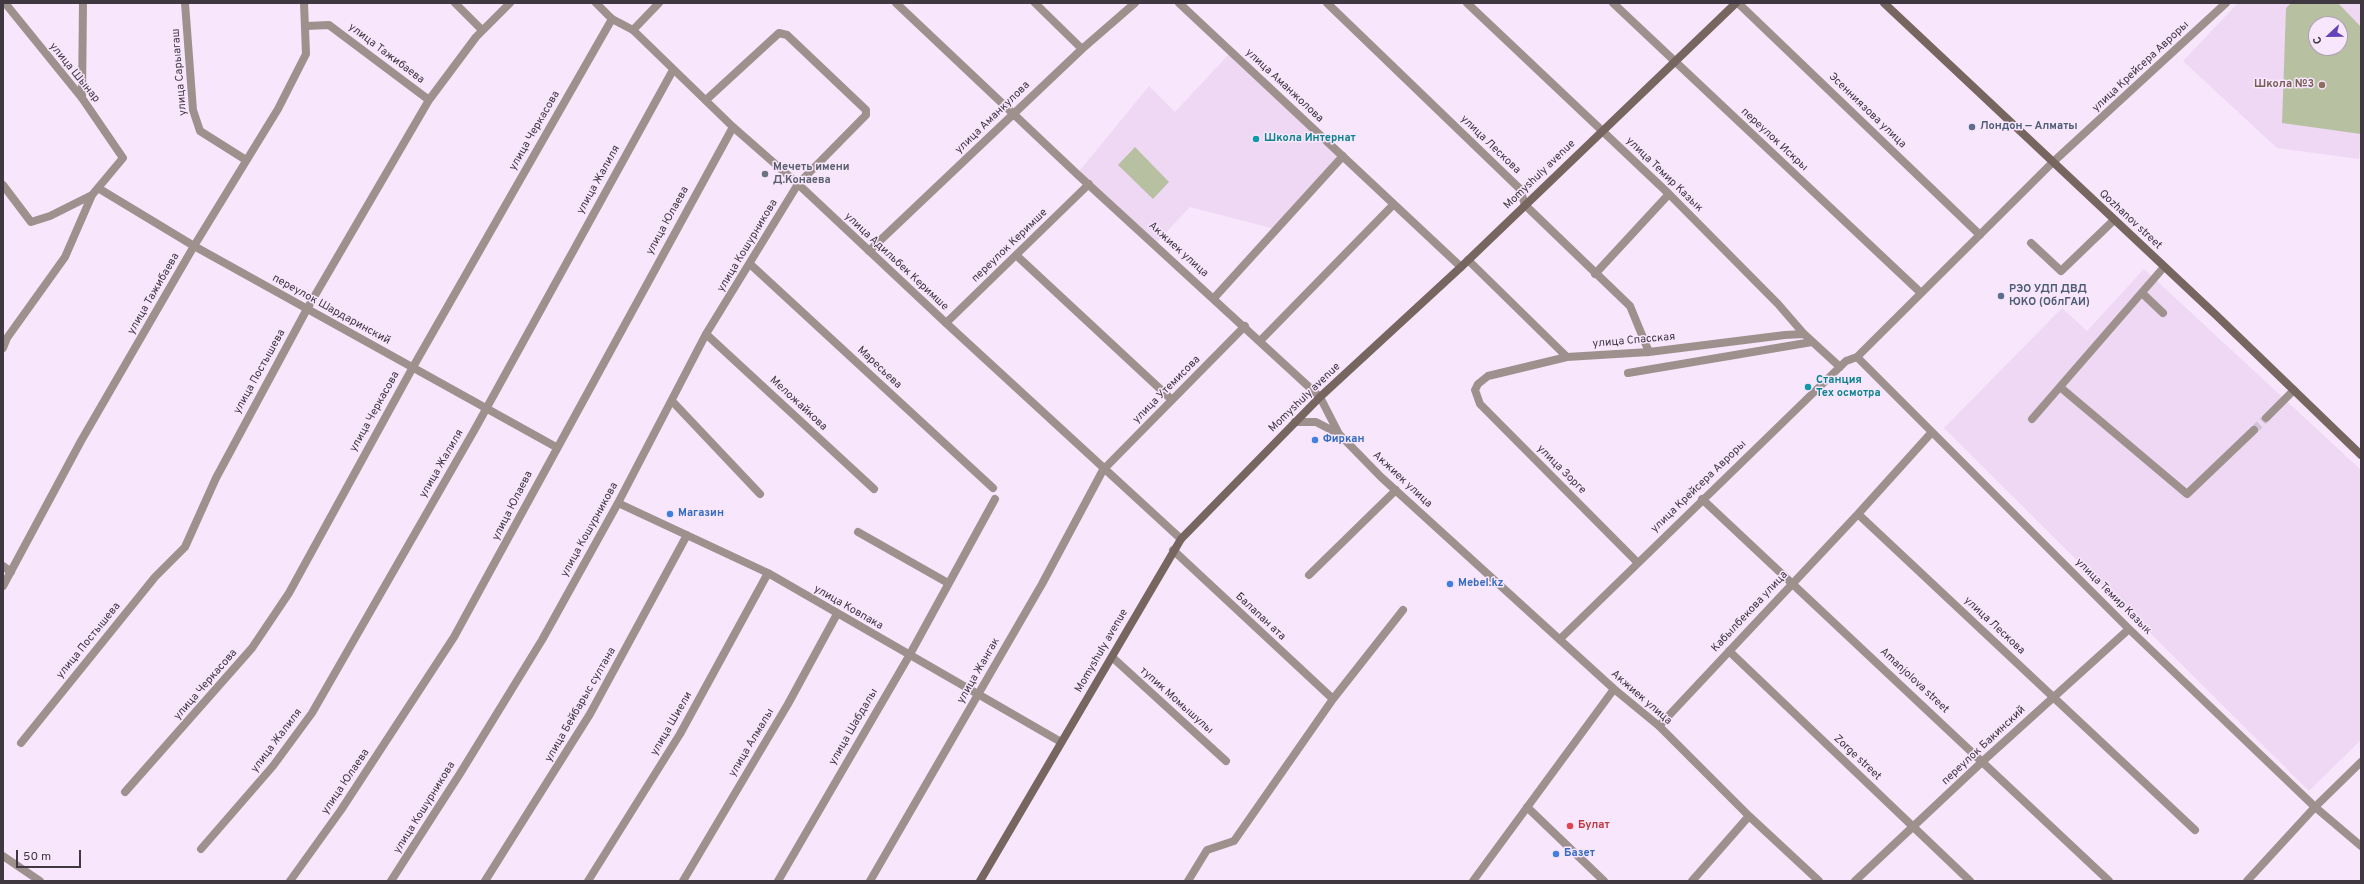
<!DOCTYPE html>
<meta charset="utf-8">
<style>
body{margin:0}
#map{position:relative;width:2364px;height:884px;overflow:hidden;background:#f8e6fd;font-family:Overpass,sans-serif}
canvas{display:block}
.frame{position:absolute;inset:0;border:4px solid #3f3841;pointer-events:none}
.north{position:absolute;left:2308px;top:16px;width:40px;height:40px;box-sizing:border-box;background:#f8e6fd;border:1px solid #aea0b2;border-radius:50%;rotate:248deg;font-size:11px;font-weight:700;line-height:16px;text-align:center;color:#3f3841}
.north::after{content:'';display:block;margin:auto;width:14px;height:18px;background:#6241b9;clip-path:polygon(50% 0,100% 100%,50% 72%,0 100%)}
.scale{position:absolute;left:16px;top:850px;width:65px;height:18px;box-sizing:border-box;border:2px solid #3f3841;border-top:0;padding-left:5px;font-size:12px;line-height:14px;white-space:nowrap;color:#3f3841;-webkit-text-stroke:3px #f8e6fd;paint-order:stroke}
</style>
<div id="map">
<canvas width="2364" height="884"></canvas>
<div class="frame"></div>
<div class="north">С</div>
<div class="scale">50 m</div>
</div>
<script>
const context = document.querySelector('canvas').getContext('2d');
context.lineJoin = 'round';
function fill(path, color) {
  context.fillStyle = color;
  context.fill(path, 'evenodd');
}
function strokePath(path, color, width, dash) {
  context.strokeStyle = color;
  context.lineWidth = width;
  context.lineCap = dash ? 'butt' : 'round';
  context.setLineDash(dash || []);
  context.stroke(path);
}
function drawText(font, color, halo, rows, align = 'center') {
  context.font = font + ' Overpass,sans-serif';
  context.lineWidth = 3;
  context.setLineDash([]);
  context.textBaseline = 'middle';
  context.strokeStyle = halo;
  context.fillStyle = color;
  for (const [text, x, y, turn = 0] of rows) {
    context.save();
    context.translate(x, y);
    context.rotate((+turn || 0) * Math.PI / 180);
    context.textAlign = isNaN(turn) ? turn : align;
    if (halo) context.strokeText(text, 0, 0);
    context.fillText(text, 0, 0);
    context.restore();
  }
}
fill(new Path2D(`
 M 2238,3 L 2361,3 L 2361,137 L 2359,159 L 2277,148 L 2183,61 ZM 2316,24 L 2340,24 L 2340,48 L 2316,48 Z
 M 1231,52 L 1343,156 L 1275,229 L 1190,207 L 1155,244 L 1077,174 L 1149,86 L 1175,112 Z
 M 2144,269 L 2361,470 L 2361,740 L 2309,791 L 1944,428 L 2062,308 L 2087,331 Z`), '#eed8f4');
fill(new Path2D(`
 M 2291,3 L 2338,3 L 2361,27 L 2361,134 L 2282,123 L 2286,8 ZM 2316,24 L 2340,24 L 2340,48 L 2316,48 Z
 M 1135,147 L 1169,182 L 1153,199 L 1118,165 Z`), '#b8c0a2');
strokePath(new Path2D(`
 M 2254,430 L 2266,418`), '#d3c3d7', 8, [8, 4]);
strokePath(new Path2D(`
 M 185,3 L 193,110 L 200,131 L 246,160
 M 455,3 L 482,30
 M 896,3 L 1077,174 L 1320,397 L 1339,434 L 1381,477 L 1614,689 L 1659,726 L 1749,816 L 1819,881
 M 1035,3 L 1082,49
 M 1179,3 L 1461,267
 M 1327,3 L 1520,189 L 1525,205 L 1630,306 L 1649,352
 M 1467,3 L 1669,194 L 1778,304 L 1804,334 L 1840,367
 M 1613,3 L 1921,293
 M 1738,3 L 1980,235
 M 307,26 L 329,25 L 429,100
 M 633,30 L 659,3
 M 82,98 L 83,3
 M 3,185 L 31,222 L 50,216 L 92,195
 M 98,188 L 194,246 L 556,447
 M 2031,243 L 2061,271 L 2114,220
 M 869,251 L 1082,49 L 1135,3
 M 1016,255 L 1172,400
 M 1468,260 L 1567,357
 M 750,264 L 993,488
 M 1595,274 L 1669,194
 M 2142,293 L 2163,313
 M 1214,298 L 1343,156
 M 946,323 L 1089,184
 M 706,334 L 874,489
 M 1260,341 L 1393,205
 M 3,348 L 7,338 L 65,257 L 92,195 L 123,158 L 82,98 L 5,3
 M 1857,357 L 2129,629 L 2315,807 L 2361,846
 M 1628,373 L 1812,342
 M 2060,387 L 2187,494 L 2254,430
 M 672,401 L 760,494
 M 2266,418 L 2294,390
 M 2032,419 L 2164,267
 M 1295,422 L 1316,422 L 1339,434
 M 1932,432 L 1858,514 L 2195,830
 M 1702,499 L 2109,881
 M 618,503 L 768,573 L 1061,742
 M 858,532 L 948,583
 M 1173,550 L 1333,699
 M 1637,562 L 1480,404 L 1475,390 L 1478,384 L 1488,376 L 1567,357 L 1649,352 L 1785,335 L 1804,334
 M 3,566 L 11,572
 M 1309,575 L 1396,490
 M 1560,639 L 1846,361 L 1857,357 L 2052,163 L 2226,3
 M 1729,651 L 1970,881
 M 1112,657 L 1226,761
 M 1659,726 L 1858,514
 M 21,743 L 155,577 L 185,547 L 216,478 L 307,309 L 429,100 L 476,37 L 510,3
 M 125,792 L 252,648 L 289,593 L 413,367 L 612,19
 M 1527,807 L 1604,881
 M 201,849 L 273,766 L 312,713 L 475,429 L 673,70
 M 3,856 L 40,881
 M 290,881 L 341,810 L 454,637 L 733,127
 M 391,881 L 461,772 L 542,640 L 618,503 L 706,334 L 798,184 L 866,115 L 866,110 L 787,35 L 779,33 L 706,100
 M 485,881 L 590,714 L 687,535
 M 588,881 L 680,734 L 768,573
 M 683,881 L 788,704 L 837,614
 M 778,881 L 909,656 L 995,499
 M 870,881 L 1042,584 L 1103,470 L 1245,326
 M 1188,881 L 1207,850 L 1234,841 L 1333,699 L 1403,610
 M 1473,881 L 1614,689
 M 1692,881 L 1749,816
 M 1855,881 L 1983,761 L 2129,629
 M 2247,881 L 2315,807 L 2361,762`), '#9e918d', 8);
strokePath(new Path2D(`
 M 596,3 L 612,19 L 633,30 L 733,127 L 798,184 L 946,323 L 1181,539
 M 3,586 L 81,441 L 194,246 L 278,109 L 306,54 L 304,3`), '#9e918d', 8);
strokePath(new Path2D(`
 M 1884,3 L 2217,316 L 2361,455
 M 980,881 L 1181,539 L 1320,397 L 1461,267 L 1736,3`), '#776660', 8);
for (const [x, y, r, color] of [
 [2322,85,4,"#8d6e63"],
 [1972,127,4,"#5c6f8a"],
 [1256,139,4,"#0f9aa8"],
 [765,174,4,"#6b7280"],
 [2001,296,4,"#5c6f8a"],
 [1808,387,4,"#0f9aa8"],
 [1315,440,4,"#3f7fe0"],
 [670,514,4,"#3f7fe0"],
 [1450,584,4,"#3f7fe0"],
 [1570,826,4,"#e0444e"],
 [1556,854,4,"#3f7fe0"]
]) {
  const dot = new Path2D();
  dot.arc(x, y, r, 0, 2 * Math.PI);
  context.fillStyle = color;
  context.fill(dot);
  strokePath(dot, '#f8e6fd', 1.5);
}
drawText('11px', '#3f3841', '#f8e6fd', [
 ["улица Тажибаева",386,54,37],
 ["улица Крейсера Авроры",2141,67,-43],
 ["улица Сарыагаш",180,72,-95],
 ["улица Шынар",74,73,51],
 ["улица Аманжолова",1284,86,43],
 ["Эсенниязова улица",1867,111,44],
 ["улица Аманкулова",993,118,-44],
 ["улица Черкасова",535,131,-60],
 ["переулок Искры",1774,140,43],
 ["улица Лескова",1490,145,44],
 ["Momyshuly avenue",1540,175,-44],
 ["улица Темир Казык",1664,175,44],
 ["улица Жалиля",599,180,-61],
 ["Qozhanov street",2130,220,43],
 ["улица Юлаева",668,221,-61],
 ["улица Кошурникова",748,246,-59],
 ["переулок Керимше",1010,246,-44],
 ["Акжиек улица",1178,250,42],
 ["улица Адильбек Керимше",896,262,43],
 ["улица Тажибаева",154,294,-60],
 ["переулок Шардаринский",331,310,29],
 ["улица Спасская",1634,341,-5],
 ["Маресьева",879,368,43],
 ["улица Постышева",260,372,-61],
 ["улица Утемисова",1167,390,-45],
 ["Momyshuly avenue",1305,398,-44],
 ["Меложайкова",798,404,43],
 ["улица Черкасова",375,412,-61],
 ["улица Жалиля",442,464,-60],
 ["улица Зорге",1561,470,45],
 ["Акжиек улица",1402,480,43],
 ["улица Крейсера Авроры",1699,487,-44],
 ["улица Юлаева",513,506,-63],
 ["улица Кошурникова",590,530,-61],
 ["улица Темир Казык",2113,597,45],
 ["улица Ковпака",848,608,30],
 ["Кабылбекова улица",1750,612,-47],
 ["Балапан ата",1260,617,43],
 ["улица Лескова",1994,626,43],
 ["улица Постышева",89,641,-51],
 ["Momyshuly avenue",1102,651,-60],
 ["улица Жангак",979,671,-60],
 ["Amanjolova street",1914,681,43],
 ["улица Черкасова",206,685,-49],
 ["Акжиек улица",1641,698,41],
 ["тупик Момышулы",1176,701,42],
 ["улица Бейбарыс султана",581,705,-60],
 ["улица Шиели",672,724,-60],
 ["улица Шабдалы",854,727,-60],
 ["улица Жалиля",277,741,-53],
 ["улица Алмалы",752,743,-59],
 ["переулок Бакинский",1984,746,-43],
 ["Zorge street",1857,758,43],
 ["улица Юлаева",346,782,-56],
 ["улица Кошурникова",425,808,-58]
]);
drawText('bold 11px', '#785e54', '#f8e6fd', [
 ["Школа №3",2314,85]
], 'right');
drawText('bold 11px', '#4e5e75', '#f8e6fd', [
 ["Лондон — Алматы",1980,127],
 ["РЭО УДП ДВД",2009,290],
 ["ЮКО (ОблГАИ)",2009,303]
], 'left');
drawText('bold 11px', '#0d838f', '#f8e6fd', [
 ["Школа Интернат",1264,139],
 ["Станция",1816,381],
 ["Тех осмотра",1816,394]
], 'left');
drawText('bold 11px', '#5b616d', '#f8e6fd', [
 ["Мечеть имени",773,168],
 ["Д.Конаева",773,181]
], 'left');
drawText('bold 11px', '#366cbe', '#f8e6fd', [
 ["Фиркан",1323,440],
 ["Магазин",678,514],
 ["Mebel.kz",1458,584],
 ["Базет",1564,854]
], 'left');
drawText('bold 11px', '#be3a42', '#f8e6fd', [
 ["Булат",1578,826]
], 'left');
</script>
